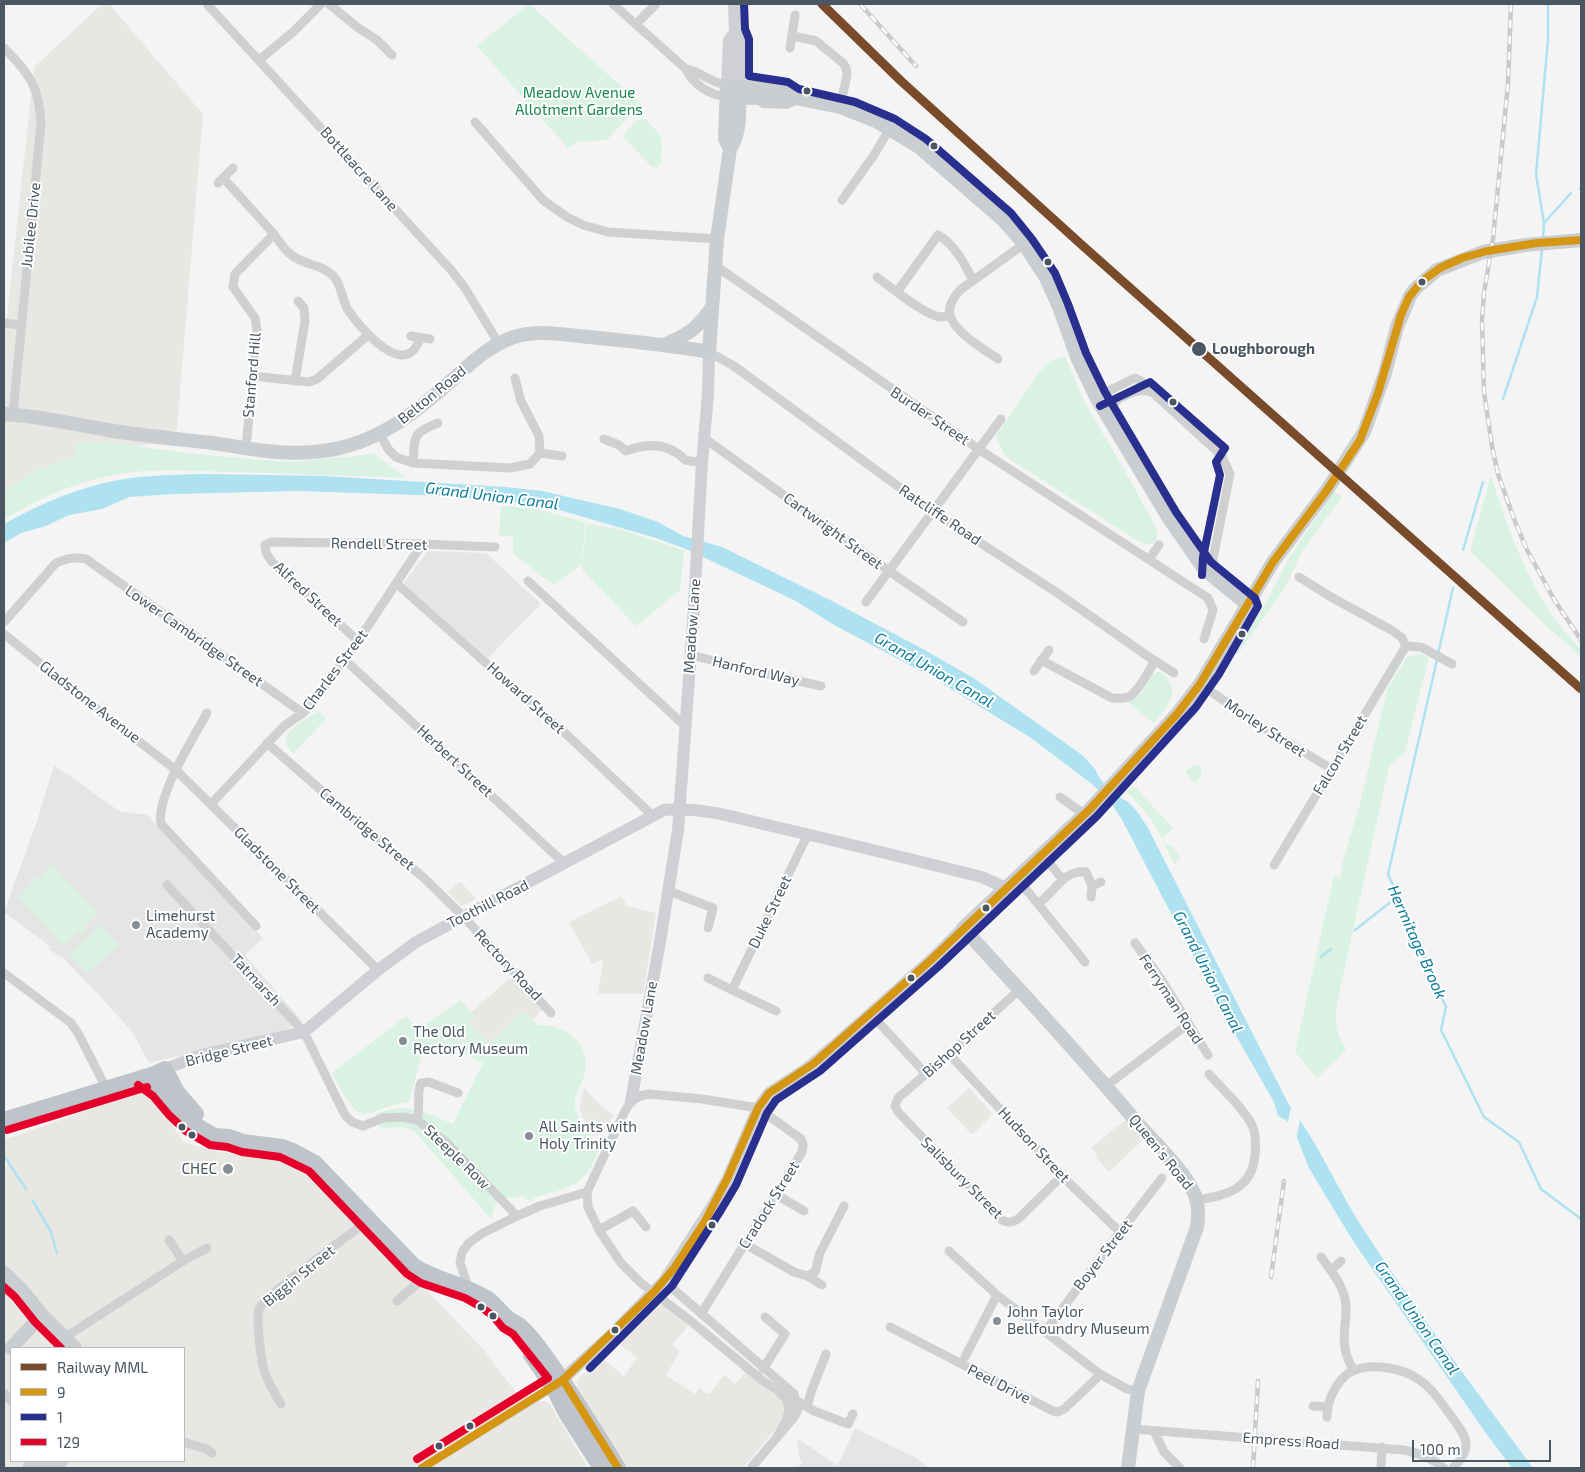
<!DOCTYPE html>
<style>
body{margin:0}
#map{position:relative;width:1585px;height:1472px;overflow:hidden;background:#f4f4f4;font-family:"Exo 2",sans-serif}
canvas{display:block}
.frame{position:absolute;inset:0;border:5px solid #4a5661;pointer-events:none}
.legend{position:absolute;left:10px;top:1347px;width:175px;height:115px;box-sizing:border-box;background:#fff;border:1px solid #b7bbc0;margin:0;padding:6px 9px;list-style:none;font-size:15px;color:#4a5661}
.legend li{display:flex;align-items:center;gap:10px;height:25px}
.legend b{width:25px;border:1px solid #b7bbc0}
.scale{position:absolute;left:1412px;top:1440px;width:139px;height:22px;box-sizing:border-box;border:2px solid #4a5661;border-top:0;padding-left:6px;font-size:15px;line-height:18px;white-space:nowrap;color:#4a5661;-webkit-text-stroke:4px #fff;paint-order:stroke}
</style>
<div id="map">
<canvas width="1585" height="1472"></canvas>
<div class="frame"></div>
<ul class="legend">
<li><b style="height:6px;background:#7a4b2a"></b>Railway MML</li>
<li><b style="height:6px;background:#d49613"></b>9</li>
<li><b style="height:6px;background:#282f8f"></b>1</li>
<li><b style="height:6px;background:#e4002b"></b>129</li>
</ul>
<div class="scale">100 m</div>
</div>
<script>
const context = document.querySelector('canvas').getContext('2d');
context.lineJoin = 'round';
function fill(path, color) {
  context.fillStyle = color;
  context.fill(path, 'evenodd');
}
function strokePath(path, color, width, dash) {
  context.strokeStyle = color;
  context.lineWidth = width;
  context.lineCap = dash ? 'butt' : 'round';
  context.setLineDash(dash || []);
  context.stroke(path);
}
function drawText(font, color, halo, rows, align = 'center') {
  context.font = font + ' "Exo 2",sans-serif';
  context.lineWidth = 4;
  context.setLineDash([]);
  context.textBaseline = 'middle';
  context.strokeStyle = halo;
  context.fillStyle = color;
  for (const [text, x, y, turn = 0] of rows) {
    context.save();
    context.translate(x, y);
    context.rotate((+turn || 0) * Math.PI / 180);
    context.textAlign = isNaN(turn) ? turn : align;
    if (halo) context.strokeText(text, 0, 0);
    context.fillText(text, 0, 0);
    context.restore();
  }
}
fill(new Path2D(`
 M 102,4 L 109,4 L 203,114 L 177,429 L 167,442 L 136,446 L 4,498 L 4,326 L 6,326 L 34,67 Z
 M 460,881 L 476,899 L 462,906 L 448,892 Z
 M 622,896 L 627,906 L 656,913 L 643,994 L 598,994 L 603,960 L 592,964 L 569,922 Z
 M 511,977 L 543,1009 L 533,1020 L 523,1011 L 489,1044 L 468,1022 L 475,1016 L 471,1012 Z
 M 584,1087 L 600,1105 L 614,1115 L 604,1131 L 594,1137 L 579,1110 Z
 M 969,1088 L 993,1114 L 972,1135 L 947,1108 Z
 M 142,1091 L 164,1111 L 183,1142 L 219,1152 L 286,1162 L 312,1173 L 364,1231 L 420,1283 L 484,1350 L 518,1395 L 549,1403 L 588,1468 L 4,1468 L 4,1169 L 8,1164 L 4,1157 L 4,1140 ZM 11,1348 L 184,1348 L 184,1461 L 11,1461 Z
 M 1125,1120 L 1143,1140 L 1109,1172 L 1096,1157 L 1097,1155 L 1091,1148 Z
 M 654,1304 L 660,1304 L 668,1308 L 690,1323 L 672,1346 L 680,1351 L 666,1375 L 695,1394 L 701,1387 L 704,1393 L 709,1394 L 725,1375 L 735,1384 L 746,1372 L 781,1400 L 784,1407 L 783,1416 L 780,1423 L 743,1468 L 622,1468 L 578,1388 L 577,1380 L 601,1357 L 624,1376 L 637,1358 L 616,1341 Z`), '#e8e7e3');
fill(new Path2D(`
 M 428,551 L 486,553 L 541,604 L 488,658 L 403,584 Z
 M 54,765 L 119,811 L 147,815 L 263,938 L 245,955 L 302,1021 L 283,1031 L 149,1063 L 133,1033 L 100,996 L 62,957 L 60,957 L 49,949 L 50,946 L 4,912 L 37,821 Z
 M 855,1428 L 916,1458 L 929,1468 L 797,1468 L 803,1461 L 800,1459 L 797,1438 L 838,1466 Z`), '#e6e5e6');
fill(new Path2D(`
 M 529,4 L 640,103 L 607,140 L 577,142 L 568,148 L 477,46 Z
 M 645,119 C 663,137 663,138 661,163 L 658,167 L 652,167 L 624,138 L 626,132 L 637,120 Z
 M 1065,356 C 1073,375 1080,394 1090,412 C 1108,443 1128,474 1144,506 C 1149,514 1156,524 1157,534 C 1158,547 1146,545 1138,541 L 1005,456 L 996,436 L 1040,371 L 1050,361 Z
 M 108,442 L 186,453 L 287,462 L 356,456 L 373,453 L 407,478 C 348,476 289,473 231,472 C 191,471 149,467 109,476 C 73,483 35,500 4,520 L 4,491 L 38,469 L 75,457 L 78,443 Z
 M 1491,476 C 1507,526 1525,577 1556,621 C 1564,631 1573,641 1581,650 L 1580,656 L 1543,623 L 1470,551 Z
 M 1334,492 L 1342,497 L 1303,550 L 1284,589 L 1238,654 L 1233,654 L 1264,606 L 1289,558 Z
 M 501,506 L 535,509 L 585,522 L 582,564 L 554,585 L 513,554 L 513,537 L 499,535 Z
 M 586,523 L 626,531 L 684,551 L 680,590 L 636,626 L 582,569 Z
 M 1420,654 L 1429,657 L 1405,752 L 1389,766 L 1337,1003 C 1334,1024 1336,1031 1346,1050 L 1317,1078 L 1295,1052 L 1334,875 L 1340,879 L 1343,869 L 1341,867 L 1359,807 L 1388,687 L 1407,657 Z
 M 1157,672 C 1163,672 1166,675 1169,681 C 1180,696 1163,711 1154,723 L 1127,702 L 1142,693 L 1152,676 Z
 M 318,711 L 326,719 L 293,754 C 272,735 304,721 318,711 Z
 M 1193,765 L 1201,766 L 1201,777 L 1195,783 L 1185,772 Z
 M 1134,786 L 1173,828 L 1161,839 L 1168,846 L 1170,845 L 1181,858 L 1174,864 C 1168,852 1163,840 1157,829 C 1149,815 1138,803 1127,792 Z
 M 52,865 L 98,913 L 84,927 L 87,930 L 82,935 L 79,931 L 64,945 L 18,897 L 32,883 L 30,880 L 34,876 L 38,879 Z
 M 101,925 L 119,945 L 87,974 L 69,954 Z
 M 460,1000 L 475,1016 L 468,1022 L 489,1044 L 523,1011 L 538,1025 C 567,1024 593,1045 584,1076 C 581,1086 574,1094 575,1105 C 577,1122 594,1134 598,1150 C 587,1187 566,1188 534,1198 L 533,1201 L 527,1200 L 521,1195 L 517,1198 L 502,1197 L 496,1203 L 491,1219 L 415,1132 C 403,1125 393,1127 380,1129 L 376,1114 C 406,1102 425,1112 453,1124 L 483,1063 L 457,1050 L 446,1050 L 424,1046 L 409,1102 C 394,1103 389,1107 375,1111 C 372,1112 366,1114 363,1114 C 351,1112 338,1084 332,1073 L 406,1016 L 419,1029 Z`), '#d9f2e3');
fill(new Path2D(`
 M 201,474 L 325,476 L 505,487 L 542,491 L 620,509 L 658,522 L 683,536 L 722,547 L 830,600 L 923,649 L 975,679 L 1082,755 L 1095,769 L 1100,779 L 1116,795 L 1128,802 L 1136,810 L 1147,826 L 1288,1103 C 1317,1141 1336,1186 1362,1227 C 1415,1310 1475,1389 1533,1468 L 1512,1468 L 1485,1432 L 1353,1241 L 1309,1168 L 1297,1138 L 1287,1121 L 1278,1116 L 1274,1102 L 1227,1020 L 1121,818 L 1110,802 L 1092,784 L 1031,738 L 932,677 L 836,626 L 794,600 L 686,549 L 656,538 L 542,505 L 448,496 L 299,491 L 174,494 L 129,497 L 102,509 L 69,515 L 46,526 L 21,533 L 4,543 L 4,524 C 39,504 79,487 119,480 C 146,475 174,475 201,474 Z`), '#aee2f0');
fill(new Path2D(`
 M 1292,1103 L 1301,1116 L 1296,1140 L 1287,1126 Z`), '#f4f4f4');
strokePath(new Path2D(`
 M 1580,189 L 1581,189
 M 1544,223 L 1536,174 L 1548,40 L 1548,4
 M 1543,238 L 1544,223 L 1571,193
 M 1503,399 L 1537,297 L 1542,249
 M 1463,550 L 1483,482
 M 1438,654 L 1453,588
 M 1437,660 L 1388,874 L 1446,1007 L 1441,1030 L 1484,1117 L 1519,1142 L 1541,1189 L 1581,1219
 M 1355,930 L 1397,897
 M 1321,957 L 1331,949
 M 4,1156 L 26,1189
 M 33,1201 L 51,1232 L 57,1253`), '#aee2f0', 2.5);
strokePath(new Path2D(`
 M 207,4 L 451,270 L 465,288 L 499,344
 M 329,4 L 357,27 L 377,40 L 392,55
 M 613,4 L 686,69 C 693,85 710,95 727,97
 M 636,24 L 656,4
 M 793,36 L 816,41 L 843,63 L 846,68 L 847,75 L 840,107
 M 4,48 C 30,74 39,87 41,123 L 13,414
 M 790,48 L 795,15
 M 259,60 L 293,32 L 321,4
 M 686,69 C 701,72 712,83 727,85
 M 475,122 L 543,200 L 567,217 L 583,225 L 608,232 L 717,239
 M 223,178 C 240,196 256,214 272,232 C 278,239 282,247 289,253 C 302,266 323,263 335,278 C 342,287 342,301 348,310 C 361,329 406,382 420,338
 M 218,183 L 233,168
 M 842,200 L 874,155 L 890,128
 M 716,266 L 980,450 L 1208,598 L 1213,610 L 1204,639
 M 877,277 C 890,287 927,317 942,317 C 944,317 948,315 949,315
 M 897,292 L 938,235 C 955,245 964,263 973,280
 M 4,323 L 21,325
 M 411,336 L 430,339
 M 709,352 L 734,366 L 933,512 L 1059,594 L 1146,655 L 1174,673
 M 998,359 C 984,349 945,328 950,307 C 951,300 956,295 960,290 L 1024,244
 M 252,376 L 309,382 L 317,379 L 368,335
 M 295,381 L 305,321 L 304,308 L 298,301
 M 1096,397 L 1135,378 L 1141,381 L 1152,392 L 1222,456 L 1230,474 L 1213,559 L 1212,576
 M 1103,409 C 1121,399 1130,387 1152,392
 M 380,434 L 388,449 L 396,457 L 413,463 L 510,468 L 530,464 L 540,453 L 539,436 L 521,401 L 515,378
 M 704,438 L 889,571 L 963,622
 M 604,439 L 619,445 L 626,451 C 647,443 668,442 685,460 L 702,463
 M 246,448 L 257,330 L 255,318 L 233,287 L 235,274 L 274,234
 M 540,453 L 562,456
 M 413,463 C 415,436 412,433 438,423
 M 1149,559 L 1159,545
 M 1299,577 L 1331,597 L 1393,631 L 1402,638 L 1406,646 L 1421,647 L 1452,664
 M 528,581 L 685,726
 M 397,584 L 565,733 L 652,815
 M 866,602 L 1001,419
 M 4,622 L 56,563 C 67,558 74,557 86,559 L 303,713
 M 4,634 L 93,706 L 176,770 L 378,970
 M 358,641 L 273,563 L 266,553 L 265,545 L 271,542 L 422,544 L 495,547
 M 691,655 L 754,671 L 821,686
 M 344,659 L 565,864
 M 1041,660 L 1112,698 C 1118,698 1123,699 1128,697 C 1138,693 1149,670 1155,661
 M 1034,671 L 1049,650
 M 1200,684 L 1262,727 L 1332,769
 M 207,713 C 193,739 156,796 161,824 L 256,926
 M 267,743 L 368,831 L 424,878 L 464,917 L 551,1013
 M 1060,797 L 1084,814
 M 211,804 L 284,726 L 303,713 L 313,701 L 358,641 L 422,544
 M 1042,854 L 1063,880
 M 1274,865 L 1406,646
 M 167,885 L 304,1032 L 345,1115 L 352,1122 L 363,1126 L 383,1118 L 403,1117 L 417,1120 L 446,1142 L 517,1216
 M 1025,888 L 1085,962
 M 669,891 L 713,908 L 708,928
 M 1091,897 L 1092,886 L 1101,882
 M 1038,904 C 1054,893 1064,869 1086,872 L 1092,886
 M 1135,943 L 1161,979 L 1208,1055
 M 4,973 L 71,1023 L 78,1033 L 106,1088
 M 708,978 L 732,990 L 808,834
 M 1020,989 L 949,1054 L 898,1098 L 895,1106 L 898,1112 L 1002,1220 C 1008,1223 1012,1223 1018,1219 L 1062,1176
 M 732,990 L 776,1011
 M 870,1013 L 926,1074
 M 949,1054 L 1062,1176 L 1121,1233
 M 1106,1086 L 1188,1024
 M 417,1120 C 421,1106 416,1093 421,1083 L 429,1082 L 458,1093
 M 775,1194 L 804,1211
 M 1197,1200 C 1226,1195 1252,1190 1255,1155 C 1256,1145 1256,1134 1252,1125 C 1242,1106 1223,1090 1209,1074
 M 599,1230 L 633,1211 L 646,1227
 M 169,1240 L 183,1261
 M 745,1244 L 794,1272 L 807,1276 L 815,1272 L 820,1253 L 844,1206
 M 949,1251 L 997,1295 L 1100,1374 L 1127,1389 L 1138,1391
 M 1321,1257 C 1332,1272 1344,1286 1346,1305 C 1347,1320 1342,1334 1345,1348 C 1346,1356 1350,1363 1353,1370
 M 1331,1270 L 1341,1261
 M 807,1276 L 822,1285
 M 664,1281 L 794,1394 L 798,1409 L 795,1416 L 751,1468
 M 469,1289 L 460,1263 L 462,1252 L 469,1243 L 481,1234 L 517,1216 L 540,1206 L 587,1192
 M 397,1301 L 421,1280 L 425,1274
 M 701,1314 L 797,1160 L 802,1152 L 803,1145 L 801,1139 L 758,1108 L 702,1099 L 649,1094 L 640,1096 L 631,1101 L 624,1113 L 587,1192 L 588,1207 L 599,1230 L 621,1263 L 641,1283 L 692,1322 L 763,1381 L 777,1390 L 787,1400 L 789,1410 L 786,1421 L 776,1438
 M 890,1327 L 1053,1411 L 1058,1412 L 1064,1409 L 1094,1381 L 1100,1374
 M 1045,1332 L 1101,1257 L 1162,1178
 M 64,1338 L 183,1261 L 207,1248
 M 965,1357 L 997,1295
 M 763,1369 L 785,1334 L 765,1317
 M 4,1393 L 11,1401
 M 797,1401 L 814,1411 L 848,1424 L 853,1414
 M 281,1404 C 275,1394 269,1384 265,1373 C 261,1363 256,1319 259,1309 C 263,1297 353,1232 370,1219
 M 807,1406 L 811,1392 L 826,1354
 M 1313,1406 L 1327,1407
 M 1327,1417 C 1327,1400 1338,1376 1355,1370 C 1373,1363 1402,1368 1418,1379 C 1431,1387 1440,1401 1449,1413 C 1465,1436 1476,1445 1453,1468
 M 1133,1429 L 1404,1450 C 1419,1453 1432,1458 1444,1468
 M 1154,1431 L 1164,1452 L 1180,1468
 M 184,1442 L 206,1449 L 212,1453
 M 422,1468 L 553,1387
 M 1381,1468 L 1382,1447`), '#ced0d2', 9);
strokePath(new Path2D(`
 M 734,4 L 735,32 L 739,40 L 739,85
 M 727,85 L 729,40 L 735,32
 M 165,1069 L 201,1055 L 304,1032 L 378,970 L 416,942 L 664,810 C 700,806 740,819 776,827 C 845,843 914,860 982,877 L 1006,888
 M 631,1101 L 660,942 L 678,830 L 693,623 L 702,463 L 708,394 L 709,352
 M 555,1386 L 608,1338 L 664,1281 L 713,1205 L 727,1180 L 758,1108 L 769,1093 L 806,1069 L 836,1044 L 932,959 L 963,928`), '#ced0d4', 12);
strokePath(new Path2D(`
 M 730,97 L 759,98 L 764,101 L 786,102 L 795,98
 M 730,149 L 725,139 L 727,85 L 785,91 L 795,98 L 840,107 L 876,121 L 919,147 L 1003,220 L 1024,244 L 1046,278 L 1059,307 L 1077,357 L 1096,397 L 1168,517 L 1204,569 L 1248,605
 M 666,344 C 689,334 697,329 712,307
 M 4,414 C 40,416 72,424 108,430 C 143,436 178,439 213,443 C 249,449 286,456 322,451 C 375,445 414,414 452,380 C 471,363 490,345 514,337 C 538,329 565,335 589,337 C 630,341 670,345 709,352 L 717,239 L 730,149 C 742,131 739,106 739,85
 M 4,1273 L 22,1290 L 42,1315 L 75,1348
 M 11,1348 L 42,1315
 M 29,1468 L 61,1461
 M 1128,1468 L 1138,1391 L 1197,1227 C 1199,1214 1199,1201 1192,1189 C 1181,1167 1151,1139 1134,1119 C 1079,1054 1021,991 963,928 L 1090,809 L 1177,714 L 1200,684 L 1273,562 L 1327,490 L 1364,432 L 1385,373 L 1397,327 L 1410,296 L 1416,288 L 1437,270 L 1483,252 L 1525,245 L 1581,240`), '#caced1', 14);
strokePath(new Path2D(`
 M 144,1077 L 160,1089 L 176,1108 L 192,1123 L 214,1136 L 229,1137 L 243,1142 L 282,1147 L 293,1151 L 315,1163 L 414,1266 C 437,1281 465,1284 488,1299 C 496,1305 502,1314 510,1320 C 513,1322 517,1323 520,1326 C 531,1335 541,1350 549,1361 C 574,1396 596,1432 618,1468
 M 4,1120 L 155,1074 L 165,1069 L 177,1092 L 196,1114
 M 531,1355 L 553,1387 L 566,1413 L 601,1468`), '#bec4c9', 16);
const rail = new Path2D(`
 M 860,4 L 916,66
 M 1511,4 L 1508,84 L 1493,239 L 1484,293 L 1482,320 L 1484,392 L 1492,446 L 1498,474 L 1514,519 L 1527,550 L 1555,601 L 1581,640
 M 1271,1277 L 1284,1181
 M 1253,1468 L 1258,1381`);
strokePath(rail, '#c9cacc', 4.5);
strokePath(rail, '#fff', 2.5, [8]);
strokePath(new Path2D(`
 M 563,1380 L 618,1468
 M 422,1468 L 563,1380 L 654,1292 L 675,1267 L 704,1223 L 727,1179 L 758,1108 L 769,1093 L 813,1064 L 932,959 L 1090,809 L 1177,714 L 1200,684 L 1273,562 L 1327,490 L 1360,440 L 1378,393 L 1401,315 L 1409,297 L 1422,281 L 1440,268 L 1462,258 L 1487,251 L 1537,243 L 1581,240`), '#d49613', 8);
strokePath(new Path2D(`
 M 1100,406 L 1150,382 L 1225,448 L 1216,462 L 1220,475 L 1203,557 L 1202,575
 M 590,1368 L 672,1286 L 721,1210 L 736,1185 L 767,1113 L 776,1100 L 820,1071 L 939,966 L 1097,816 L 1196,707 L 1219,674 L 1258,606 L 1255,598 L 1211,562 L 1176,512 L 1105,392 L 1086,353 L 1068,304 L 1055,273 L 1032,239 L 1011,213 L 926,139 L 895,119 L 855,102 L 799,89 L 788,82 L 749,76 L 749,39 L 745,29 L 744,4`), '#282f8f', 8);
strokePath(new Path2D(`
 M 138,1085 L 153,1096 L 169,1115 L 186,1131 L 210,1145 L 227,1147 L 242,1152 L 280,1157 L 309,1171 L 407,1274 L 421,1283 L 465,1298 L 481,1307 L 493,1316 L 503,1328 L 513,1334 L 548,1378 L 417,1459
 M 7,1130 L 147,1087
 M 4,1287 L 15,1297 L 35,1322 L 61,1348`), '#e4002b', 8);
strokePath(new Path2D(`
 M 822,4 L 901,81 L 1083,246 L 1581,689`), '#7a4b2a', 9);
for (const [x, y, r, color] of [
 [807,91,4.5,"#4a5661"],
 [934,146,4.5,"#4a5661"],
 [1048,262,4.5,"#4a5661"],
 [1422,282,4.5,"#4a5661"],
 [1199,349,8,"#4a5661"],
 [1173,402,4.5,"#4a5661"],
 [1242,634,4.5,"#4a5661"],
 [986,908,4.5,"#4a5661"],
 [136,925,5,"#868d94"],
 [911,978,4.5,"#4a5661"],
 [403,1041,5,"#868d94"],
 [182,1127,4.5,"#4a5661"],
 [192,1135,4.5,"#4a5661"],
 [529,1136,5,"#868d94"],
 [228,1169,6,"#868d94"],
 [712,1225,4.5,"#4a5661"],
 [481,1307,4.5,"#4a5661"],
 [493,1316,4.5,"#4a5661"],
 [997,1321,5,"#868d94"],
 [615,1330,4.5,"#4a5661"],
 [470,1426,4.5,"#4a5661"],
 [439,1446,4.5,"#4a5661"]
]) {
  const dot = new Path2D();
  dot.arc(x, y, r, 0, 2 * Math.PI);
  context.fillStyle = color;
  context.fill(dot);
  strokePath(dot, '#fff', 2);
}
drawText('15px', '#17864f', '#fff', [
 ["Meadow Avenue",579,93],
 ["Allotment Gardens",579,110]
]);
drawText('15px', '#4a5661', '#fff', [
 ["Bottleacre Lane",359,169,48],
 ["Jubilee Drive",31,225,-84],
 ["Stanford Hill",252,375,-85],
 ["Belton Road",432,395,-39],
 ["Burder Street",930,416,34],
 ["Ratcliffe Road",940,515,34],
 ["Cartwright Street",833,531,36],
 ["Rendell Street",379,544,1],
 ["Alfred Street",308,594,43],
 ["Meadow Lane",692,626,-86],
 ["Lower Cambridge Street",194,636,35],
 ["Charles Street",335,670,-53],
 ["Hanford Way",756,671,13],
 ["Howard Street",526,698,42],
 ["Gladstone Avenue",90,702,38],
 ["Morley Street",1265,728,33],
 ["Falcon Street",1340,755,-59],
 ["Herbert Street",455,761,43],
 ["Cambridge Street",367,829,40],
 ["Gladstone Street",277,870,45],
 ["Toothill Road",488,904,-27],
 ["Duke Street",770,912,-64],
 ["Rectory Road",508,965,47],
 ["Tatmarsh",256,980,47],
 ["Ferryman Road",1171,999,57],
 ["Meadow Lane",644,1028,-80],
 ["Bishop Street",959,1044,-42],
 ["Bridge Street",229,1051,-14],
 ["Hudson Street",1034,1145,47],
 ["Queen's Road",1161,1152,51],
 ["Steeple Row",457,1157,44],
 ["Salisbury Street",962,1178,45],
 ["Cradock Street",769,1205,-58],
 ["Boyer Street",1103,1255,-52],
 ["Biggin Street",299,1276,-39],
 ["Peel Drive",999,1384,27],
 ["Empress Road",1291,1441,4]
]);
drawText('bold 15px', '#4a5661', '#fff', [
 ["Loughborough",1212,349]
], 'left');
drawText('15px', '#4a5661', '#fff', [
 ["Limehurst",146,916],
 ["Academy",146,933],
 ["The Old",413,1032],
 ["Rectory Museum",413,1049],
 ["All Saints with",539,1127],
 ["Holy Trinity",539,1144],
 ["CHEC",217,1169,"right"],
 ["John Taylor",1007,1312],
 ["Bellfoundry Museum",1007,1329]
], 'left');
drawText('italic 16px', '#0c7c9b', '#fff', [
 ["Grand Union Canal",492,496,7],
 ["Grand Union Canal",934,670,30],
 ["Hermitage Brook",1417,942,66],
 ["Grand Union Canal",1208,972,63],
 ["Grand Union Canal",1417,1318,55]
]);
</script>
